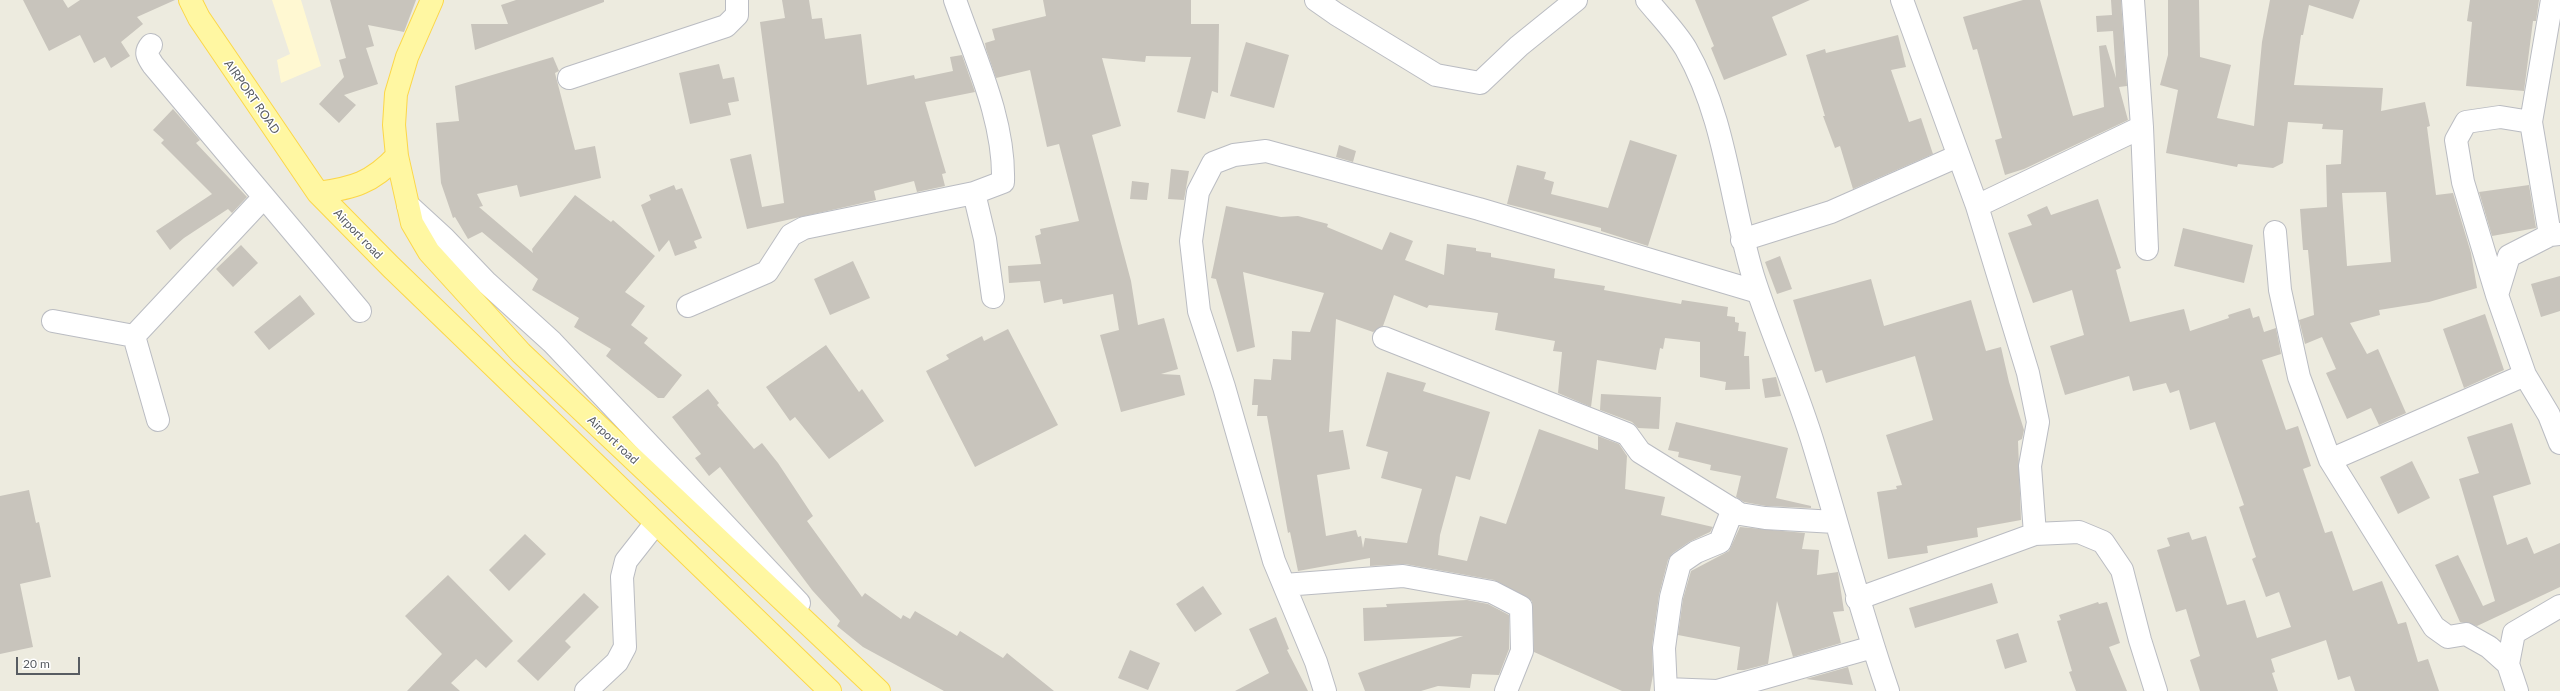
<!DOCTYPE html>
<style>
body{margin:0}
#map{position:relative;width:2560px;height:691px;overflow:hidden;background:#edebdf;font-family:Lato,sans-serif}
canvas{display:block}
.scale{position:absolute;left:16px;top:657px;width:64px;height:18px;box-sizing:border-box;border:2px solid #585c62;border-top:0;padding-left:5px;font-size:12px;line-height:14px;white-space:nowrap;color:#585c62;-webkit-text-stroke:3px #fff;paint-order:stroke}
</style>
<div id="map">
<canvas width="2560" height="691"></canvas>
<div class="scale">20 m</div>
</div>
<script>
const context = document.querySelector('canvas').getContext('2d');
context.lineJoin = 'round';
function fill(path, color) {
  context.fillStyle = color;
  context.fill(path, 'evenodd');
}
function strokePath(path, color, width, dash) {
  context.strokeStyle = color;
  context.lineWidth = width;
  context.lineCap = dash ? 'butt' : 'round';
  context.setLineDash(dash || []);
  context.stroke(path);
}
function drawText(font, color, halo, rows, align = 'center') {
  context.font = font + ' Lato,sans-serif';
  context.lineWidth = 3;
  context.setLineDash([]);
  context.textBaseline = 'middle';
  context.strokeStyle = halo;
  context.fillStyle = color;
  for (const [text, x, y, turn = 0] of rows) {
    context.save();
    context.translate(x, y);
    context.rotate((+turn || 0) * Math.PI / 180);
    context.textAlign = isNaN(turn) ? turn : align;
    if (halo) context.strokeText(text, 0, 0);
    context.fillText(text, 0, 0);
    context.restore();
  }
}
fill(new Path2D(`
 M 272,0 L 301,0 L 321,66 L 281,83 L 277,60 L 290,54 Z`), '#fff8d2');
fill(new Path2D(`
 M 23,0 L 63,0 L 68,8 L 80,0 L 175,0 L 137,17 L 143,24 L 121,42 L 130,56 L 111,68 L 105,57 L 94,63 L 80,35 L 49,51 Z
 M 330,0 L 416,0 L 404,32 L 368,25 L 374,46 L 366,48 L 378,84 L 344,95 L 356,105 L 339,123 L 319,104 L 344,77 L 339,60 L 346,58 Z
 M 516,0 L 604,0 L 604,2 L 475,50 L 471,24 L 508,24 L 501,5 Z
 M 782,0 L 809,0 L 812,19 L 822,18 L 825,39 L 861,34 L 867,85 L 914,75 L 915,79 L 953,71 L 950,57 L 962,55 L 975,92 L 925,102 L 946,173 L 942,174 L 945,186 L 917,192 L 914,181 L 874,191 L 876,200 L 747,229 L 730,159 L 751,154 L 762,207 L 784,203 L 760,22 L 785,18 Z
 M 1043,0 L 1191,0 L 1191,24 L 1219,24 L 1218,93 L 1212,91 L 1205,119 L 1177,112 L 1191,57 L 1146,56 L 1145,62 L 1102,58 L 1121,126 L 1092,135 L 1131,281 L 1138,325 L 1164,318 L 1178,369 L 1161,374 L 1180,375 L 1185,395 L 1121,412 L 1100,335 L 1119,330 L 1113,294 L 1063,304 L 1062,299 L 1044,303 L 1040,281 L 1009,283 L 1008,266 L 1041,264 L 1035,236 L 1041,234 L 1040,229 L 1079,221 L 1059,144 L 1047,147 L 1030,70 L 996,78 L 986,49 L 985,43 L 995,40 L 992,29 L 1046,16 Z
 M 1695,0 L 1810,0 L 1772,17 L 1787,55 L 1724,80 L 1711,48 L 1714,46 Z
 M 2023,0 L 2040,0 L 2073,116 L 2104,107 L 2099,46 L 2106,45 L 2116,78 L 2113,31 L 2097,32 L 2096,16 L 2112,15 L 2111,0 L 2121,0 L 2127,86 L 2119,87 L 2128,120 L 2024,169 L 2005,175 L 1995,140 L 2002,138 L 1977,49 L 1973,50 L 1963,17 Z
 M 2168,0 L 2199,0 L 2200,57 L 2231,65 L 2217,118 L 2254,126 L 2262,42 L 2270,0 L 2360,0 L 2353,19 L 2309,5 L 2303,35 L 2301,35 L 2294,85 L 2383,88 L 2381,111 L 2425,102 L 2430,126 L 2427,127 L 2436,195 L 2453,193 L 2471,253 L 2477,288 L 2429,302 L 2379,310 L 2380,315 L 2350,323 L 2367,354 L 2378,349 L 2406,413 L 2379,425 L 2371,408 L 2347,419 L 2326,373 L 2336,369 L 2322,337 L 2305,344 L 2299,320 L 2314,315 L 2308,250 L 2303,250 L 2300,209 L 2327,207 L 2326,165 L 2341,164 L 2343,130 L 2322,129 L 2323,124 L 2288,122 L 2283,163 L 2273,168 L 2238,164 L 2237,167 L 2166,153 L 2178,90 L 2160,85 L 2168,55 ZM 2386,192 L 2391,262 L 2347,266 L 2342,193 Z
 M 2470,0 L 2539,0 L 2536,21 L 2533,21 L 2524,91 L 2466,86 L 2472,22 L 2467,21 Z
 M 1898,35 L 1906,67 L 1891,70 L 1909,122 L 1921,118 L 1933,154 L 1853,189 L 1840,146 L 1835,148 L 1823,116 L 1825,116 L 1806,55 L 1825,49 L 1826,53 Z
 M 1246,42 L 1289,55 L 1274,108 L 1230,96 Z
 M 553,57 L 559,71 L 555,73 L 575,150 L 595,146 L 601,178 L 520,197 L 517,185 L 477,194 L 483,206 L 479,207 L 533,253 L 532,249 L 575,195 L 611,222 L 613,220 L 655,256 L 625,292 L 645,306 L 631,325 L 648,338 L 644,343 L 682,375 L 664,398 L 658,398 L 606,356 L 611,349 L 574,327 L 579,318 L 532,290 L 538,279 L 482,232 L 468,239 L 455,217 L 453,218 L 441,183 L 436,123 L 459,121 L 455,86 Z
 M 719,64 L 723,79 L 734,77 L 739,101 L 728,103 L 731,115 L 690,124 L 679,73 Z
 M 173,109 L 200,140 L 196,143 L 247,197 L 232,213 L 228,209 L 184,238 L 170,250 L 156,231 L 212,194 L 161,143 L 164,140 L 153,130 Z
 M 1630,140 L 1677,155 L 1648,246 L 1601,231 L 1601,228 L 1507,204 L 1517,165 L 1546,172 L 1544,179 L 1554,182 L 1551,194 L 1608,208 Z
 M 1339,145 L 1356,151 L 1353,162 L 1336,157 Z
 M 1171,169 L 1189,171 L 1184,200 L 1168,199 Z
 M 1132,181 L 1149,183 L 1147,200 L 1130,199 Z
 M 674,185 L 676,190 L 682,188 L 702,238 L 694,241 L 697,248 L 675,256 L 669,240 L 659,252 L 641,205 L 651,200 L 649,195 Z
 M 2529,185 L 2536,228 L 2492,236 L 2479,192 Z
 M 2098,199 L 2121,268 L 2116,270 L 2130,322 L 2184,309 L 2190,331 L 2229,318 L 2228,315 L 2250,308 L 2253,318 L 2259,316 L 2264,332 L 2276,328 L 2281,354 L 2262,360 L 2286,430 L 2298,426 L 2311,466 L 2303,469 L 2325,533 L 2332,531 L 2353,591 L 2382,581 L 2398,624 L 2406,622 L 2418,662 L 2428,659 L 2439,691 L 2355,691 L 2350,676 L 2338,680 L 2326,640 L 2271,659 L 2275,672 L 2272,673 L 2278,691 L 2200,691 L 2190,660 L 2200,656 L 2186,609 L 2176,612 L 2157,550 L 2170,546 L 2167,538 L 2189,532 L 2192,540 L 2206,536 L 2227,605 L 2245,600 L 2257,638 L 2291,627 L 2279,592 L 2266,597 L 2252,559 L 2256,557 L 2239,507 L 2244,505 L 2215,422 L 2190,430 L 2179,390 L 2170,393 L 2166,383 L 2133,391 L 2129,376 L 2065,395 L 2050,346 L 2084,335 L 2072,290 L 2033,303 L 2008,233 L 2032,225 L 2027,215 L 2047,206 L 2051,215 Z
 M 1226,206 L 1281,217 L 1298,216 L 1328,224 L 1327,227 L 1382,250 L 1390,232 L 1413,241 L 1405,260 L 1444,275 L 1447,244 L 1476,248 L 1476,251 L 1491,253 L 1491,257 L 1555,269 L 1554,278 L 1605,286 L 1604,290 L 1681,304 L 1682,300 L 1728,307 L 1727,316 L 1735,317 L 1735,322 L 1739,323 L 1738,331 L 1746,332 L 1744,356 L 1749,356 L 1750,389 L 1725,390 L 1726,382 L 1700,377 L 1700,342 L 1665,338 L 1663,349 L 1660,348 L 1656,370 L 1597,360 L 1591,407 L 1558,393 L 1562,352 L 1553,351 L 1555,341 L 1495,330 L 1498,313 L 1429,305 L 1427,308 L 1394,295 L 1383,326 L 1373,332 L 1336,319 L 1329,432 L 1343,430 L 1350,469 L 1317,475 L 1326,536 L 1356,530 L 1358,537 L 1361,536 L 1363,548 L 1365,538 L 1407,543 L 1422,489 L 1381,478 L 1388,452 L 1366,446 L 1387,372 L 1426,383 L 1423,391 L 1490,412 L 1470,480 L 1456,476 L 1440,535 L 1438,555 L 1467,561 L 1480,516 L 1506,524 L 1539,429 L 1598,450 L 1598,436 L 1619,444 L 1627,456 L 1625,489 L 1665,497 L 1661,515 L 1713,527 L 1710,532 L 1689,542 L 1673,553 L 1668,560 L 1659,595 L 1652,646 L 1653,675 L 1650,691 L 1622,691 L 1534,652 L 1532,601 L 1494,580 L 1405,564 L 1370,566 L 1370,558 L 1298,571 L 1290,532 L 1288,533 L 1267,416 L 1257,416 L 1258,405 L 1252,405 L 1254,379 L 1271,380 L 1273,359 L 1291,360 L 1292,331 L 1310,332 L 1324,293 L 1243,272 L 1255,347 L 1237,352 L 1216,279 L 1211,278 Z
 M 2183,228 L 2253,245 L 2244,283 L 2174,266 Z
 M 241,245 L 258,263 L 233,287 L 216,269 Z
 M 1780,256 L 1792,289 L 1777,294 L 1765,262 Z
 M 853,261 L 870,298 L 830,315 L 814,279 Z
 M 2560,276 L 2560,311 L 2541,317 L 2531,284 Z
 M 1871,279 L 1884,326 L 1971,300 L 1986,351 L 2001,347 L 2009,382 L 2024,430 L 2022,439 L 2018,441 L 2021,520 L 1977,528 L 1978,537 L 1927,546 L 1928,553 L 1888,559 L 1877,492 L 1897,489 L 1896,486 L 1902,485 L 1886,435 L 1933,420 L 1915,356 L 1826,383 L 1822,370 L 1815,372 L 1793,300 Z
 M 300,295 L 315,314 L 269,350 L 254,332 Z
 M 2485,314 L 2504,370 L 2464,388 L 2443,329 Z
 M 1008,329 L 1058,425 L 975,467 L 926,371 L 949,359 L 946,355 L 982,336 L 984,341 Z
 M 826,345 L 859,392 L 862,389 L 884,421 L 829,459 L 795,417 L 790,421 L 766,387 Z
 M 1776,377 L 1781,396 L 1765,398 L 1762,379 Z
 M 708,389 L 719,403 L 717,405 L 754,449 L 762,443 L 778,463 L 813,516 L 807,521 L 862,597 L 865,593 L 901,619 L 903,615 L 910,619 L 915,611 L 957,636 L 960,631 L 1003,658 L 1007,653 L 1054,691 L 944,691 L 863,647 L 837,626 L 840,621 L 812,590 L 720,467 L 709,476 L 695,458 L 701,454 L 672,417 Z
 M 1601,394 L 1661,397 L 1659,429 L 1638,428 L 1632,422 L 1600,410 Z
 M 1676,422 L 1788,448 L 1776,498 L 1811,506 L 1811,508 L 1766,506 L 1744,502 L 1736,497 L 1741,476 L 1710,470 L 1711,465 L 1678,457 L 1679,452 L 1668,450 Z
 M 2512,423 L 2531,484 L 2493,496 L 2507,545 L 2527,537 L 2534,554 L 2560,543 L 2560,587 L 2477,626 L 2460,622 L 2435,565 L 2458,555 L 2483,606 L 2495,601 L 2459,479 L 2479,473 L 2467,437 Z
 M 2412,461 L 2430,498 L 2398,514 L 2380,477 Z
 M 29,490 L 36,523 L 39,522 L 51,577 L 20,584 L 33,647 L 0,654 L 0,496 Z
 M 1740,527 L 1805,533 L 1802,549 L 1819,550 L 1817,575 L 1838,572 L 1844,611 L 1833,612 L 1841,643 L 1793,657 L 1777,601 L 1768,664 L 1744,670 L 1737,670 L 1740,647 L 1678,635 L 1683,599 L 1691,571 L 1729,551 Z
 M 525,534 L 546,554 L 509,591 L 489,570 Z
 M 448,575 L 513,641 L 486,668 L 476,659 L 451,683 L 460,691 L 407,691 L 442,654 L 405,616 Z
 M 1992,583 L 1998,603 L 1915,628 L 1909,608 Z
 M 1203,586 L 1222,614 L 1195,632 L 1176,604 Z
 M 584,593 L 599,607 L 565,641 L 571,647 L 538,681 L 517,661 Z
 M 1467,600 L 1488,604 L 1509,615 L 1509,649 L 1499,675 L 1472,674 L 1470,688 L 1438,686 L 1421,691 L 1365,691 L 1358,673 L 1463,636 L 1364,641 L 1363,608 L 1387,607 L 1386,604 Z
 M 2098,602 L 2099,604 L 2107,602 L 2120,643 L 2109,647 L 2127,691 L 2076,691 L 2069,672 L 2072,671 L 2057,621 L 2061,620 L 2059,615 Z
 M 1276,617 L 1289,649 L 1287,650 L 1308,691 L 1235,691 L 1269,673 L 1249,629 Z
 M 2018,633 L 2027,662 L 2005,669 L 1996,640 Z
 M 1130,650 L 1160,663 L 1148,690 L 1118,678 Z
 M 1848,667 L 1853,685 L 1806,679 Z`), '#c8c4bc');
const minor = new Path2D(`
 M 1316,0 L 1336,14 L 1436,75 L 1480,83 L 1519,46 L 1576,0
 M 1647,0 C 1660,16 1676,32 1686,49 C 1726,119 1730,200 1753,276 C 1771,333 1797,389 1814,446 C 1839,528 1860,610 1888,691
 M 1902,0 L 1977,206 L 2028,373 L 2038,422 L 2030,466 L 2035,534
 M 2133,0 L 2142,127 L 2147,249
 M 151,45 C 144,53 148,57 153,65 L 360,311
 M 569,78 L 726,26 L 737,15 L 737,0
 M 2531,122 L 2500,117 L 2466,122 L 2456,140 L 2463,182 L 2497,295 L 2525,375 L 2549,415 L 2560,443
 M 974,193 L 985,239 L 993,297
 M 408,205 L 444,238 L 487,283 L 552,342 L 799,603
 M 1977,206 L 2142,127
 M 2275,232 L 2280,290 L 2299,377 L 2330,460 L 2434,627 L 2448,637 L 2466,634 L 2489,647 L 2508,664
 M 2550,235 L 2531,122 L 2552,0
 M 1742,240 L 1831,212 L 1958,156
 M 2497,295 L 2509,256 L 2550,235 L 2560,234
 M 688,306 L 767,272 L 791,235 L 804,228 L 974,193 L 1003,182 C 1005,120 975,58 955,0
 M 53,321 L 134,336
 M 1384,338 L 1627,434 L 1640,452 L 1740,514 L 1765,518 L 1835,522
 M 158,420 L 134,336 L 264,197
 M 2330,460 L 2525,375
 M 1284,585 L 1403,576 L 1492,592 L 1521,607 L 1522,651 L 1506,691
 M 1857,599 L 2035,534 L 2079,532 L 2103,542 L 2122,570 L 2140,640 L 2156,691
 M 1666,689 L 1717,691 L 1873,647
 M 586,691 L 617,662 L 625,647 L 622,577 L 626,561 L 655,524
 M 1325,691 L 1316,662 L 1274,561 L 1224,387 L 1199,311 L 1191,241 L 1198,192 L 1213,163 L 1234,155 L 1266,151 L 1479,209 L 1758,292
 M 1666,691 L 1664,648 L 1671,597 L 1680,563 L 1696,552 L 1720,542 L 1733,509
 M 2517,691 L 2508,664 L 2514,633 L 2560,606`);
const major = new Path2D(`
 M 190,0 L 199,18 L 318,193 L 391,267 L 830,691
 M 432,0 L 407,57 L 396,94 L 394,125 L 397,156 L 412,223 L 429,252 L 521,353 L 879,691
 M 318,193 C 353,188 372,183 397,156`);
strokePath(minor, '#babcc2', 24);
strokePath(major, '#fcd748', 24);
strokePath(minor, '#fff', 22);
strokePath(major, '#fff7a2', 22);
drawText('12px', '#585c62', '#fff', [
 ["AIRPORT ROAD",252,97,55],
 ["Airport road",358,234,46],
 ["Airport road",613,440,43]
]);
</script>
